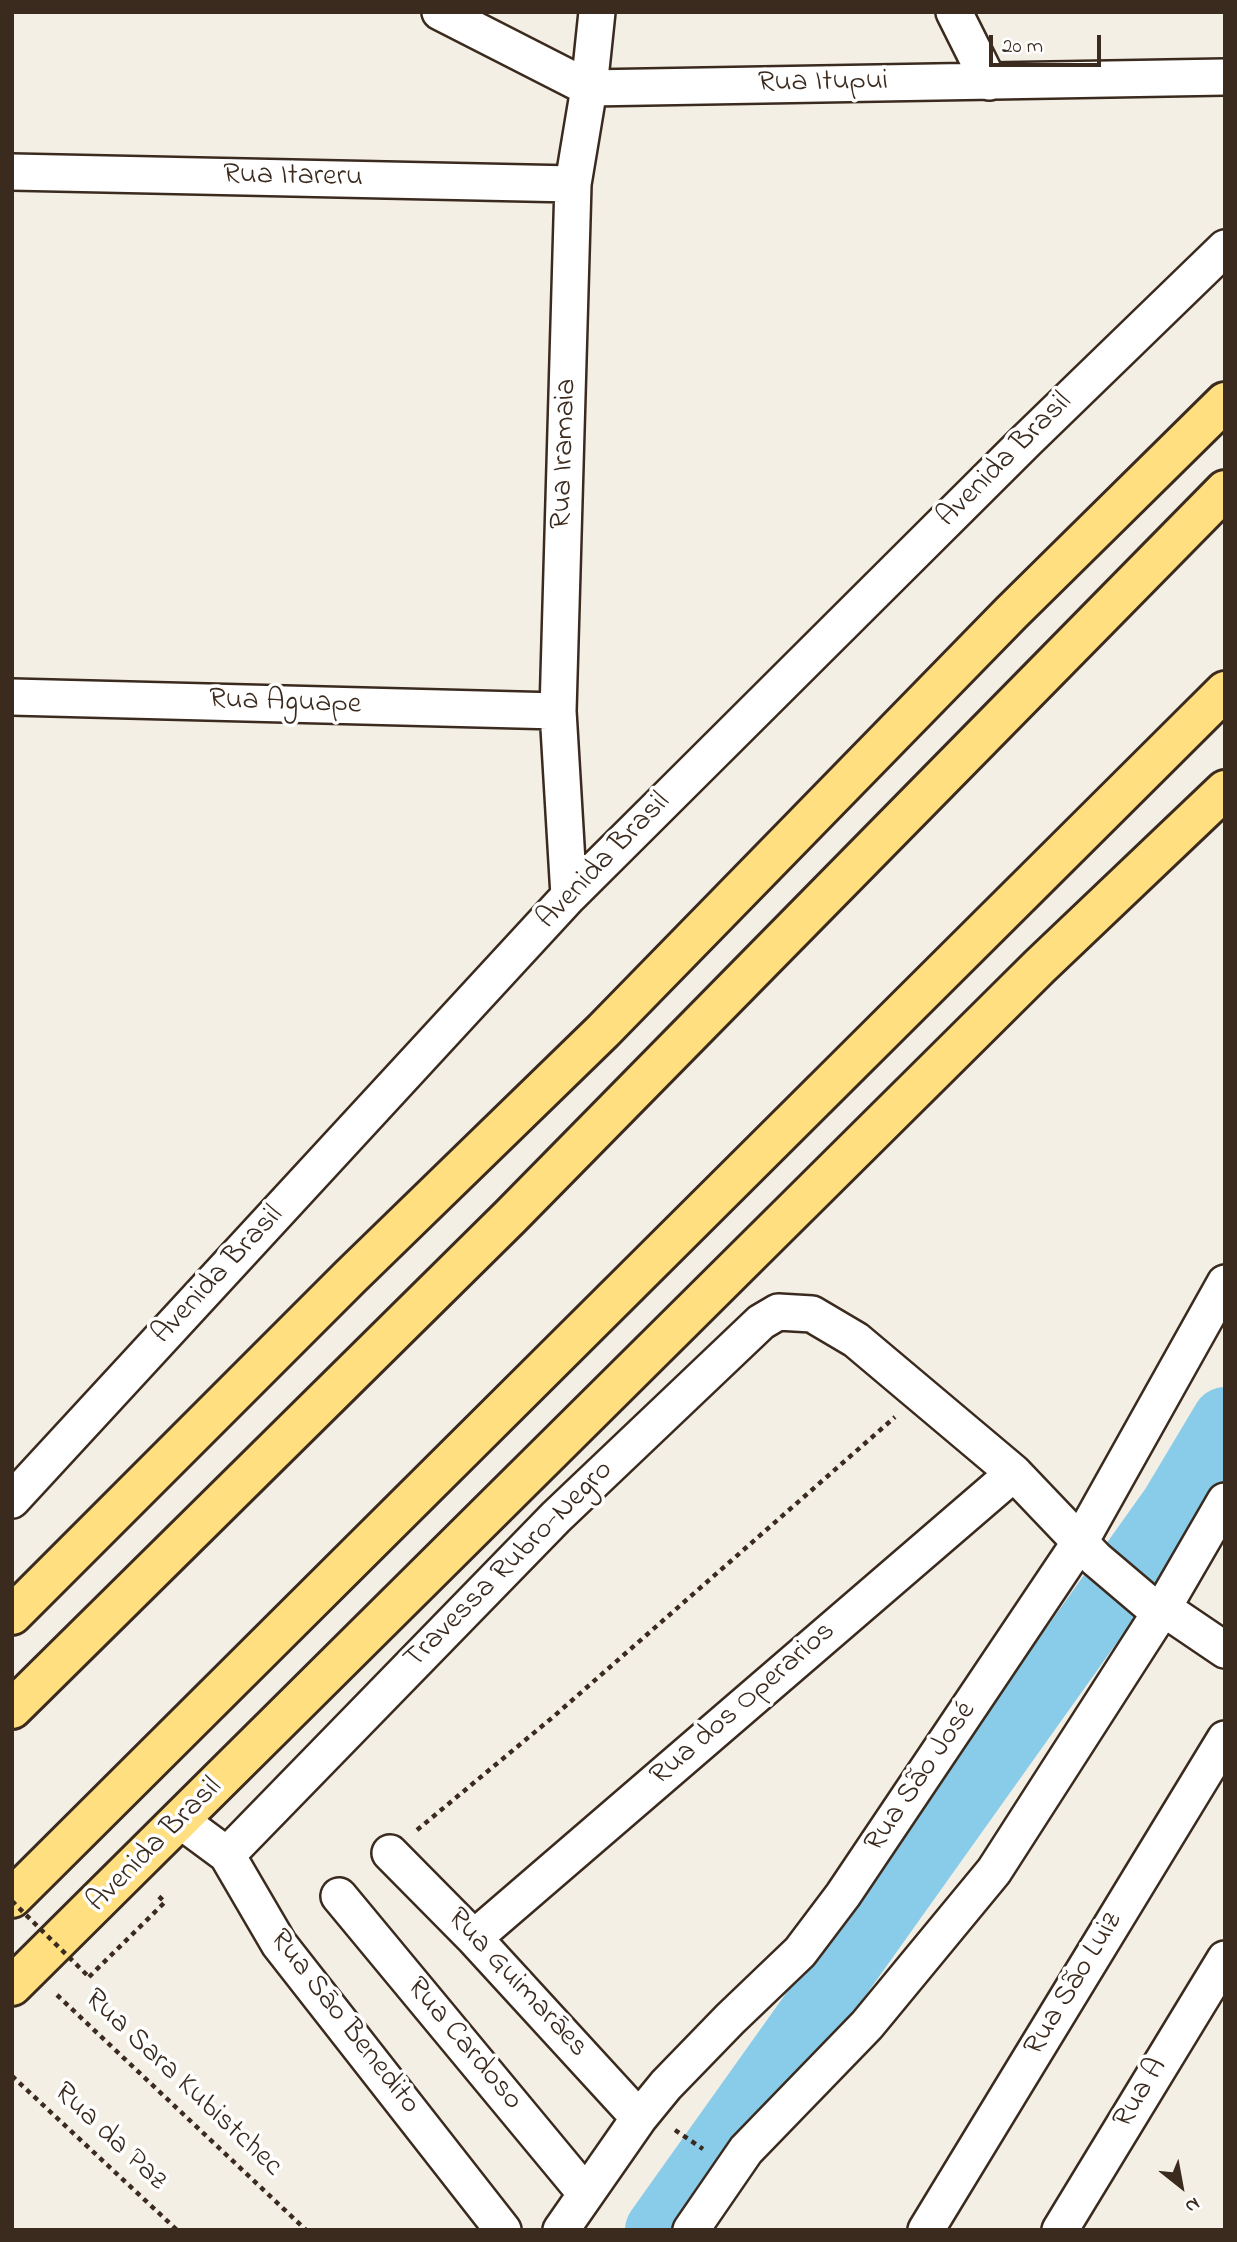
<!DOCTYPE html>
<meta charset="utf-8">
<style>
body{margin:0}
#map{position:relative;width:1237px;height:2242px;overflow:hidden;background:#f4efe5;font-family:"Indie Flower",sans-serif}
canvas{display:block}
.frame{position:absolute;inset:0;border:14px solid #3b2a1e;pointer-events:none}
.north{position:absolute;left:1146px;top:2151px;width:70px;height:70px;-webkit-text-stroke:5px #fff;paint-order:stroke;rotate:149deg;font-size:19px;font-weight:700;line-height:28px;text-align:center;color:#3b2a1e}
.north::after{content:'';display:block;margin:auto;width:24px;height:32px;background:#3b2a1e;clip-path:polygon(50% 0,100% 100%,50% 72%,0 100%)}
.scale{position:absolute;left:989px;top:35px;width:112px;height:32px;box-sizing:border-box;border:4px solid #3b2a1e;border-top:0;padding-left:9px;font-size:21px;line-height:24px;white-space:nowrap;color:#3b2a1e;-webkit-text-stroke:5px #fff;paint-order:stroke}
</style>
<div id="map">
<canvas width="1237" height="2242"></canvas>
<div class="frame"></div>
<div class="north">N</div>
<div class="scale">20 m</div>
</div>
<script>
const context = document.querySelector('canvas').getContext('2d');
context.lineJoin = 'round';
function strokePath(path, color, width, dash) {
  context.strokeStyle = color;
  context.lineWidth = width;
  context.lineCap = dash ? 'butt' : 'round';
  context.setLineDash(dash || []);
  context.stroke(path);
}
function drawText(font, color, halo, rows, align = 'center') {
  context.font = font + ' "Indie Flower",sans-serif';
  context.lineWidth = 7;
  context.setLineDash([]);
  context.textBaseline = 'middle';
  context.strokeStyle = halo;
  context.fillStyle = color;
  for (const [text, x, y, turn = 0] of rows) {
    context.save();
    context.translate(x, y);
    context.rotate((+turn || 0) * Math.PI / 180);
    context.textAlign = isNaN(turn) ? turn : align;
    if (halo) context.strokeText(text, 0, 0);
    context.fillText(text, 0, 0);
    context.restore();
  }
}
strokePath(new Path2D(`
 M 658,2230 L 1173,1507 L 1225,1420`), '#88cce9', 66);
const street = new Path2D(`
 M 440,12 L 589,88 L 1225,77
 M 954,12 L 989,82
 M 12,172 L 573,184
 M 12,697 L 558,711
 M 569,896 L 558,711 L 573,184 L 589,88 L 597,12
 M 12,1500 L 569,896 L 1027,440 L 1225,248
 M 1163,1608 L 1225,1650
 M 181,1821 L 227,1855 L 279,1944 L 503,2230
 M 390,1853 L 474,1938 L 639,2118
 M 227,1855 L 556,1517 L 761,1322 L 778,1312 L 812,1314 L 856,1340 L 1014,1473 L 1096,1559 L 1149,1604
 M 339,1896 L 586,2194
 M 474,1938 L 1014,1473
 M 561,2230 L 639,2118 L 666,2085 L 730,2019 L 800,1952 L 843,1895 L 1080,1542 L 1225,1283
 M 691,2230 L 746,2150 L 867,2025 L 994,1871 L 1163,1608 L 1225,1501
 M 926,2230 L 1225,1739
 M 1060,2230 L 1225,1959`);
const highway = new Path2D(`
 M 12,1615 L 351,1276 L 603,1031 L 1011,613 L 1225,402
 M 12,1709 L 510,1217 L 1225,490
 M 12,1898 L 1225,691
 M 12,1986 L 1040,966 L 1225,790`);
strokePath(street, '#3b2a1e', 40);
strokePath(highway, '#3b2a1e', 44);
strokePath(new Path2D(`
 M 417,1830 L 553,1717 L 895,1417
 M 89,1977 L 165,1902 L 156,1894
 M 57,1995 L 306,2230
 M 12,2076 L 177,2230
 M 675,2130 L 703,2149`), '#3b2a1e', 4.5, [5, 5]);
strokePath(street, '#fff', 35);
strokePath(highway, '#ffdf80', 38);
strokePath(new Path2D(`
 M 12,1901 L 89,1977`), '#3b2a1e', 4.5, [5, 5]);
drawText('30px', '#3b2a1e', '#fff', [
 ["Rua Itupui",823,84,-1],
 ["Rua Itareru",293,178,1],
 ["Rua Iramaia",566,454,-88],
 ["Avenida Brasil",1006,461,-45],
 ["Rua Aguape",285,704,2],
 ["Avenida Brasil",605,862,-46],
 ["Avenida Brasil",219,1276,-47],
 ["Travessa Rubro-Negro",510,1566,-45],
 ["Rua dos Operarios",744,1705,-41],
 ["Rua São José",922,1778,-56],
 ["Avenida Brasil",156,1846,-45],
 ["Rua Guimarāes",516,1984,47],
 ["Rua São Luiz",1075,1985,-59],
 ["Rua Sāo Benedito",343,2023,52],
 ["Rua Cardoso",463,2045,50],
 ["Rua Sara Kubistchec",182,2084,43],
 ["Rua A",1142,2094,-59],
 ["Rua da Paz",109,2138,43]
]);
</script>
